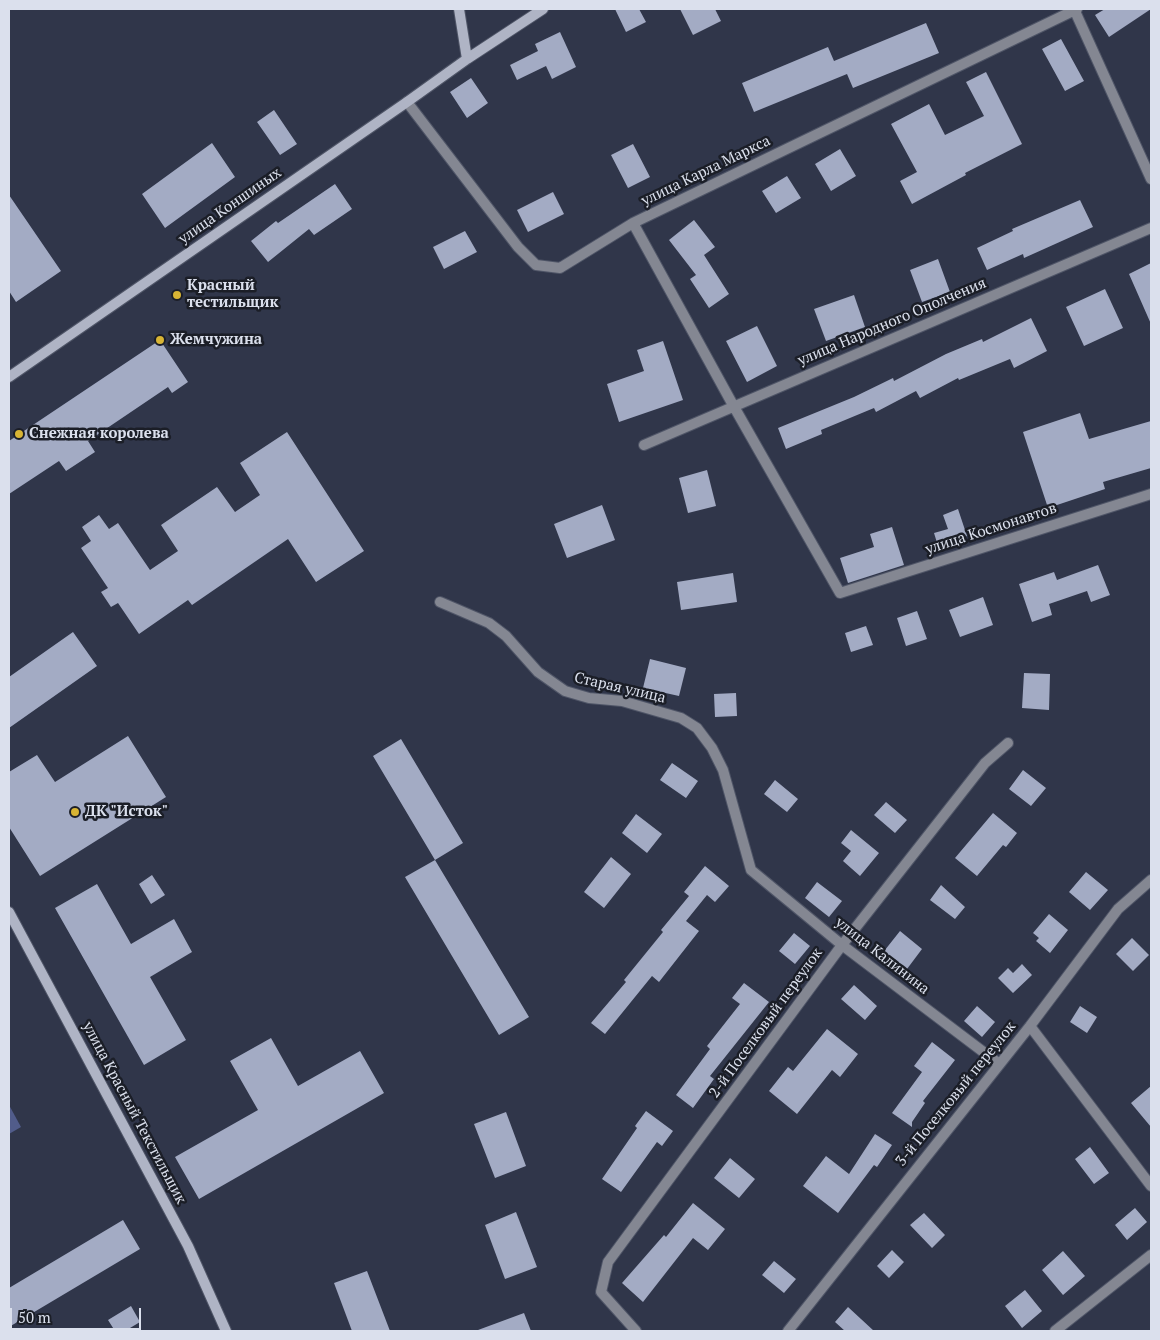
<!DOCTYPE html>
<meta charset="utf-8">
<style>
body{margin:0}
#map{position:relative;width:1160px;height:1340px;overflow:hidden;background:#30364a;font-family:"PT Serif",serif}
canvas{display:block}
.frame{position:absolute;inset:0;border:10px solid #dbe0ed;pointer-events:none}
.scale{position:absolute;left:10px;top:1308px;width:131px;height:22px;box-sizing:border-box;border:2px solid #dbe0ed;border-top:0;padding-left:6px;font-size:15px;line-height:18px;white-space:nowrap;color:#dbe0ed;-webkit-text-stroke:4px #1b1e27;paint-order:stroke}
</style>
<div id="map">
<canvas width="1160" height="1340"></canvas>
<div class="frame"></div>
<div class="scale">50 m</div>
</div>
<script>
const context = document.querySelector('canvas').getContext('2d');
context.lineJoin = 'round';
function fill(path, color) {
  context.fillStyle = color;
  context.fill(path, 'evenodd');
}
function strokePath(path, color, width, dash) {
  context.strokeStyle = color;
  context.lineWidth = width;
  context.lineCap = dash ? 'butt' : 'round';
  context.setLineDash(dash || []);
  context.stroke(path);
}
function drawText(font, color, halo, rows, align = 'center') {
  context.font = font + ' "PT Serif",serif';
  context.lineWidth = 5;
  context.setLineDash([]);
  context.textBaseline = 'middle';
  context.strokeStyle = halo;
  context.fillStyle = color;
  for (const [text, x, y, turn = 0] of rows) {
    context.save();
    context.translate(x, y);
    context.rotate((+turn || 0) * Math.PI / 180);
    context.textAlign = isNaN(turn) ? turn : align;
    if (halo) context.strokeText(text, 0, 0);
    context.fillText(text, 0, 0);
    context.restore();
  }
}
fill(new Path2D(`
 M 9,1105 L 21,1127 L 9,1134 Z`), '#515c8a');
fill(new Path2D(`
 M 615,9 L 639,9 L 646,22 L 626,32 Z
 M 680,9 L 715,9 L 721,21 L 693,35 Z
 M 1105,9 L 1151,9 L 1109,37 L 1095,15 Z
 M 926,23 L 939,53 L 853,88 L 847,74 L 754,112 L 742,83 L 828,47 L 834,61 Z
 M 560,32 L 576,67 L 552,79 L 546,66 L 517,80 L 510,65 L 538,51 L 535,44 Z
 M 1061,39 L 1084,81 L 1065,91 L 1042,49 Z
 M 986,72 L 1022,144 L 965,173 L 966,175 L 912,204 L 900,181 L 917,172 L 891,124 L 929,104 L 945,135 L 984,116 L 966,82 Z
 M 471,78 L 488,103 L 467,118 L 450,92 Z
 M 274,110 L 297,144 L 280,155 L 257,122 Z
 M 212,143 L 235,177 L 165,228 L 142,194 Z
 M 633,144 L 650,177 L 628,188 L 611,155 Z
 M 840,149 L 856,176 L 831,191 L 815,164 Z
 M 787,176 L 801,198 L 776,213 L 762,191 Z
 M 335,184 L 352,209 L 314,235 L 309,229 L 268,262 L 251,241 L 276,221 L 278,223 Z
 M 553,192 L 564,214 L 528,232 L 517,210 Z
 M 9,195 L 61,271 L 16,302 L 9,291 Z
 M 1080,200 L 1093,227 L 1024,258 L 1023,254 L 987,270 L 977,248 L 1013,231 L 1012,229 Z
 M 694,220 L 715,247 L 704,255 L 729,294 L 709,308 L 690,279 L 696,275 L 669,240 Z
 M 465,231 L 477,252 L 444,269 L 433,247 Z
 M 938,259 L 950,292 L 922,302 L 910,270 Z
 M 1151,263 L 1151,324 L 1129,274 Z
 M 1105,289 L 1123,328 L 1084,346 L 1066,307 Z
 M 854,295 L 865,327 L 826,341 L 814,309 Z
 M 1031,318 L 1047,351 L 1014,368 L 1010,359 L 959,380 L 958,378 L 920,398 L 916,391 L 876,412 L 874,408 L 821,430 L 822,434 L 786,449 L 778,428 L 854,397 L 893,378 L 894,381 L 946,354 L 982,339 L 983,342 Z
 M 757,326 L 777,366 L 747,382 L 726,341 Z
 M 160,340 L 188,382 L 172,393 L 168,387 L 88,441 L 95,452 L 66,471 L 59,461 L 9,494 L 9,441 Z
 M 663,341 L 683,400 L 619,422 L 607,384 L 644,371 L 637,350 Z
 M 1080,413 L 1089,439 L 1151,421 L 1151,468 L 1103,482 L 1105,489 L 1048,508 L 1023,432 Z
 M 287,432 L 364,551 L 316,582 L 288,539 L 192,605 L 188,600 L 139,634 L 118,603 L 111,607 L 101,592 L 108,588 L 81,548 L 91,541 L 82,527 L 99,515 L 109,529 L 118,523 L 150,570 L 178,551 L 161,525 L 217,487 L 235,512 L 260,495 L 240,463 Z
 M 707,470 L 716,506 L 688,513 L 679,478 Z
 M 602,505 L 615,540 L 567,558 L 554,524 Z
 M 958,509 L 967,536 L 938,546 L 934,533 L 948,529 L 943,515 Z
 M 892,527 L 904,565 L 848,583 L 840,558 L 874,547 L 870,534 Z
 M 1098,565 L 1110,595 L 1091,602 L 1087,591 L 1049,604 L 1052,615 L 1032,622 L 1019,584 L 1054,572 L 1057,580 Z
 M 733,573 L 737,602 L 681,610 L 677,582 Z
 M 983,597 L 993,625 L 960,637 L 949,610 Z
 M 917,611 L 927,639 L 906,646 L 897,618 Z
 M 866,626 L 873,645 L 851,652 L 845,633 Z
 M 73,632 L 97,666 L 9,728 L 9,677 Z
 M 650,659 L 686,668 L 679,696 L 643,688 Z
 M 1024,673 L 1050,674 L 1049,710 L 1022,708 Z
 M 736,693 L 737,716 L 715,717 L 714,694 Z
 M 128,736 L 166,797 L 40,876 L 9,827 L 9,772 L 37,755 L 55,782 Z
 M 401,739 L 463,843 L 435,860 L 373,756 Z
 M 672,763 L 698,781 L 686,798 L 660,780 Z
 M 1023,770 L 1046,788 L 1031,806 L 1009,789 Z
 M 775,780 L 798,799 L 787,812 L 764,794 Z
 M 886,802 L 907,820 L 895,833 L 874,815 Z
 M 993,813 L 1017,833 L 1006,847 L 1003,845 L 977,876 L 955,858 Z
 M 636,814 L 662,834 L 647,853 L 622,833 Z
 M 851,830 L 879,853 L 860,876 L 843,861 L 851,851 L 841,843 Z
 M 611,857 L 631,874 L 604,908 L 584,892 Z
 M 435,860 L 529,1017 L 499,1035 L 405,877 Z
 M 705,866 L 729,886 L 715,902 L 707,895 L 686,921 L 699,931 L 659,982 L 652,976 L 605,1034 L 591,1023 L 626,982 L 624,980 L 663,932 L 661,930 L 689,896 L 684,892 Z
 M 1086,872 L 1108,890 L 1090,910 L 1069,892 Z
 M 152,875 L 165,895 L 151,904 L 139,884 Z
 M 817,882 L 842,901 L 829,917 L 805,898 Z
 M 97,884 L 131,944 L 174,919 L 192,952 L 150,977 L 186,1040 L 144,1065 L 55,908 Z
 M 941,885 L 965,907 L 955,919 L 930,900 Z
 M 1049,914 L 1068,930 L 1050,953 L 1036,941 L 1039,938 L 1033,933 Z
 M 900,931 L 922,949 L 904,973 L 881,955 Z
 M 794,933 L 810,946 L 795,964 L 779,951 Z
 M 1132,938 L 1149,955 L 1133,971 L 1116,954 Z
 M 1022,964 L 1032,975 L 1013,993 L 998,978 L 1008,968 L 1013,973 Z
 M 744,983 L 769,1002 L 710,1076 L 714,1079 L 693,1108 L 676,1095 L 710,1049 L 707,1046 L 740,1004 L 732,998 Z
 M 854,985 L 877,1006 L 865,1020 L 841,999 Z
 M 977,1006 L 995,1022 L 982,1037 L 964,1021 Z
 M 1080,1006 L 1097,1017 L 1087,1033 L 1070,1022 Z
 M 827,1029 L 858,1054 L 840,1077 L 832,1070 L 797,1114 L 769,1091 L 788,1067 L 793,1071 Z
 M 271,1038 L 298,1086 L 360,1051 L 384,1093 L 199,1199 L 175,1157 L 258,1110 L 230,1061 Z
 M 932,1042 L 955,1060 L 923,1101 L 925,1103 L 912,1122 L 912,1127 L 892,1113 L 922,1072 L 914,1066 Z
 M 1151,1086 L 1151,1127 L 1131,1103 Z
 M 646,1111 L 673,1131 L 662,1146 L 657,1142 L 621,1192 L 602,1179 L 637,1128 L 635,1126 Z
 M 506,1112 L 526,1166 L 495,1178 L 474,1124 Z
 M 875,1134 L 892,1145 L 877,1167 L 874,1165 L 838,1213 L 803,1186 L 826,1156 L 849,1174 Z
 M 1090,1147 L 1109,1173 L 1094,1184 L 1075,1159 Z
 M 730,1158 L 755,1179 L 739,1198 L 714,1178 Z
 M 693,1203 L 725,1229 L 708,1250 L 693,1238 L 643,1302 L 622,1283 L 664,1235 L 666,1237 Z
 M 1135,1208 L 1147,1222 L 1127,1240 L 1115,1225 Z
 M 516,1212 L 537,1267 L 505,1279 L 485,1225 Z
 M 924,1213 L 945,1235 L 932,1248 L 910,1225 Z
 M 123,1220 L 140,1249 L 9,1327 L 9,1288 Z
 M 892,1250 L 904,1262 L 889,1278 L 877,1266 Z
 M 1063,1251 L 1085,1276 L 1063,1295 L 1042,1270 Z
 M 774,1261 L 796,1279 L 784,1293 L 762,1275 Z
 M 367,1271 L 390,1331 L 352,1331 L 334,1283 Z
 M 1025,1290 L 1042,1311 L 1022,1328 L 1005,1306 Z
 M 131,1306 L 140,1322 L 125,1331 L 115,1331 L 108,1320 Z
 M 848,1307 L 874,1331 L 845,1331 L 835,1322 Z
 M 524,1313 L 531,1331 L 478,1331 L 478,1330 Z`), '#a3abc4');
const street = new Path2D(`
 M 1074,9 L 1151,179
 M 407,102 L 518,247 L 536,265 L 560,268 L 633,223 L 1077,9
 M 633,223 L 733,405 L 840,593 L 1151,494
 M 644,445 L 1151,228
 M 440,602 L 489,623 L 506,636 L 538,672 L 565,691 L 589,698 L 622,701 L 681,718 L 697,728 L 712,748 L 723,770 L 751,870 L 842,945 L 998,1063
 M 1030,1026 L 1151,1186
 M 636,1331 L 601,1292 L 608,1262 L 842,945 L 985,763 L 1008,743
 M 788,1331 L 1030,1026 L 1118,909 L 1151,880
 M 1055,1331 L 1151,1255`);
const secondary = new Path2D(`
 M 459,9 L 467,59
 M 9,377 L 407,102 L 467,59 L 543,9
 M 9,912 L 188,1246 L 226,1331`);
strokePath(street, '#4f5567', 12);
strokePath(secondary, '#4f5567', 12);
strokePath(street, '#848792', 10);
strokePath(secondary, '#afb4c5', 10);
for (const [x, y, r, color] of [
 [177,295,5,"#d8b434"],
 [160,340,5,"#d8b434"],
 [19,434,5,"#d8b434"],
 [75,812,5,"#d8b434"]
]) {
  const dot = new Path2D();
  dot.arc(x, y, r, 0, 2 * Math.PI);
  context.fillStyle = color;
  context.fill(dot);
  strokePath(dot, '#1b1e27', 2);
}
drawText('15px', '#dbe0ed', '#1b1e27', [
 ["улица Карла Маркса",706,171,-26],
 ["улица Коншиных",230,206,-35],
 ["улица Народного Ополчения",892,322,-23],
 ["улица Космонавтов",991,529,-18],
 ["Старая улица",620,688,13],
 ["улица Калинина",882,956,38],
 ["2-й Поселковый переулок",766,1023,-54],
 ["3-й Поселковый переулок",956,1094,-51],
 ["улица Красный Текстильщик",134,1113,62]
]);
drawText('bold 15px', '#dbe0ed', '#1b1e27', [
 ["Красный",187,286],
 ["тестильщик",187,303],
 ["Жемчужина",170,340],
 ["Снежная королева",29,434],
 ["ДК \"Исток\"",85,812]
], 'left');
</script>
